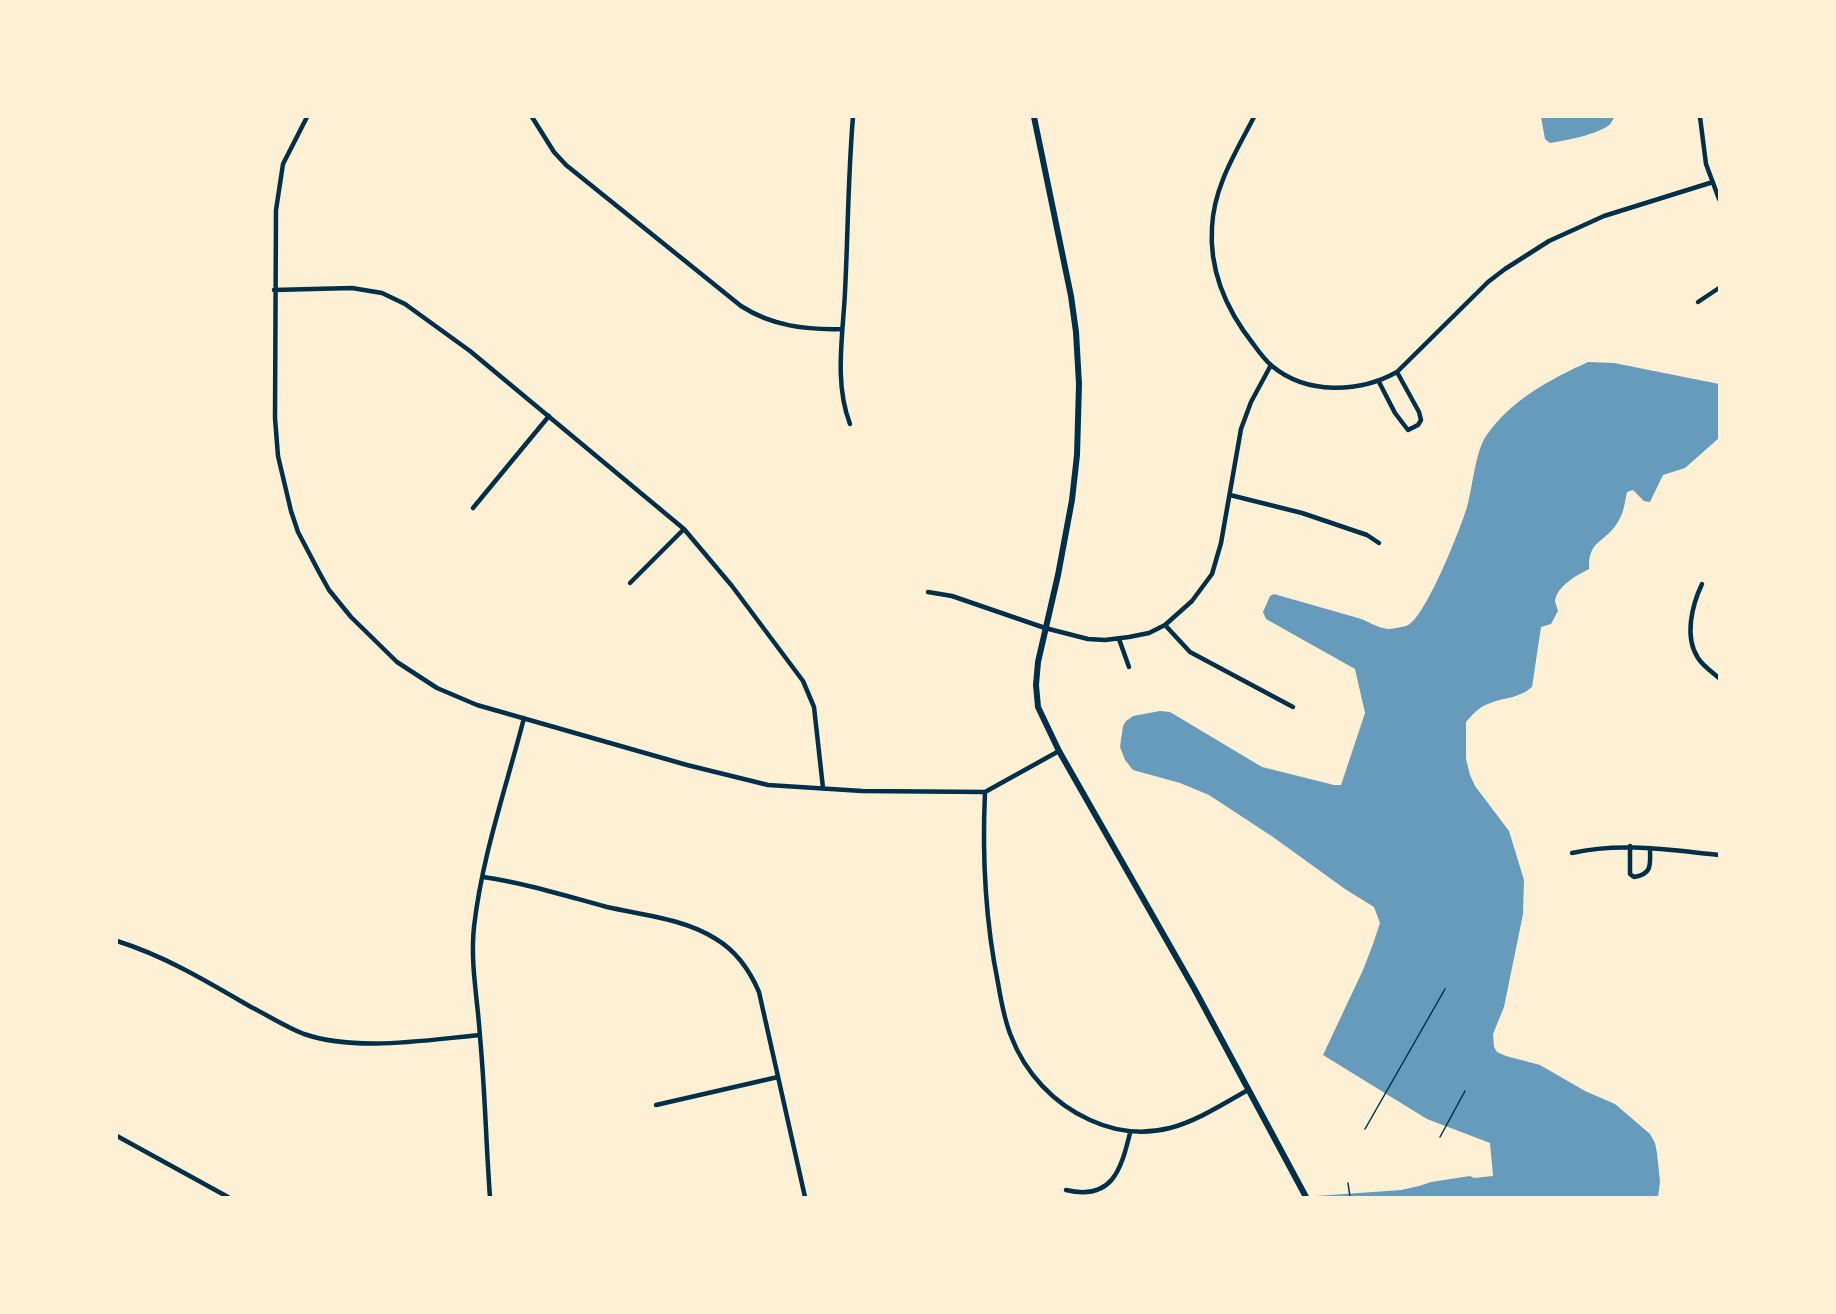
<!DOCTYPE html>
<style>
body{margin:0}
#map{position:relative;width:1836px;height:1314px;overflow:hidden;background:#fdf0d5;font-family:"Archivo Narrow",sans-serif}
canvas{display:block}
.frame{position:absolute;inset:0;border:118px solid #fdf0d5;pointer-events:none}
</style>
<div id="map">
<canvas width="1836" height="1314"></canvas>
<div class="frame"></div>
</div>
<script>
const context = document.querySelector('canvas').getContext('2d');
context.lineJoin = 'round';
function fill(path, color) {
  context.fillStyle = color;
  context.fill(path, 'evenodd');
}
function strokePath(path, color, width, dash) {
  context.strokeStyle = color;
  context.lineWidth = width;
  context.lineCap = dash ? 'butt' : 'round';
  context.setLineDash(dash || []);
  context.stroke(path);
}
fill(new Path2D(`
 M 1541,117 L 1614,117 C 1614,118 1610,125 1609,125 C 1599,134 1564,141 1550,143 L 1545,139 Z
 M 1588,362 L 1614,363 L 1719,384 L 1719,438 L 1685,468 L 1663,475 L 1650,502 L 1644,501 L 1633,490 L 1627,492 C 1625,501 1624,512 1619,520 C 1606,544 1588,538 1589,569 C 1577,575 1557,586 1555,601 C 1555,602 1558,610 1558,611 L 1551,624 L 1541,627 L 1532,687 C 1518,699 1504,697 1488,704 C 1479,707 1472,715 1466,722 L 1466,759 L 1470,775 L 1475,786 L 1509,831 L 1524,880 L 1523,914 L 1504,1007 L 1493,1034 L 1494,1047 L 1497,1052 L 1506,1056 L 1540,1065 L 1585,1091 L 1615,1104 L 1650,1134 L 1655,1143 L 1657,1153 L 1660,1182 L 1658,1197 L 1302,1197 L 1401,1190 L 1419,1186 L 1431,1182 L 1470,1176 L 1474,1178 L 1493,1176 L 1490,1143 L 1427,1119 L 1323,1055 L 1363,970 L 1373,944 L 1380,923 L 1374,907 L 1345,889 L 1273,837 L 1209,795 L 1180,783 L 1133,770 L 1125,760 L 1120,747 L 1123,726 L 1126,721 L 1133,716 L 1160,711 L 1170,712 L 1262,767 L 1334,785 L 1341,785 L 1365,713 L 1355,669 L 1266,619 L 1263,612 L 1270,596 L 1274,594 C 1302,602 1330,610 1358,618 C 1368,621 1377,628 1388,629 C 1393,629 1400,627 1406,626 C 1424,622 1461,527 1467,507 C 1473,486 1475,453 1486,436 C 1511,400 1549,380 1588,362 Z`), '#669bbc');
strokePath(new Path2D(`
 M 1365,1129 L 1445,989
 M 1440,1137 L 1465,1091
 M 1348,1183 L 1350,1197`), '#003049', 1.5);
strokePath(new Path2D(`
 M 307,117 L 283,164 L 276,210 L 275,418 L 278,456 L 291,511 L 298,532 L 319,572 L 329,590 L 351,617 L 397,662 L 437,688 L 477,705 L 687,765 L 768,785 L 862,791 L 985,792 L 1059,751
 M 532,117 L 554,152 L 566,165 L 741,306 C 772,326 806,330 842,329
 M 1254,117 C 1236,152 1214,186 1212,227 C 1209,271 1227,311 1254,345 C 1259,352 1265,360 1272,366 C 1307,395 1359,393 1397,372 L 1488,282 L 1505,269 L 1549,241 L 1604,216 L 1713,182
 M 1700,117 L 1706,164 L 1719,199
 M 274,290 L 352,288 L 382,293 L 405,304 L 470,351 L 684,529 L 732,586 L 803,681 L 814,707 L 823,788
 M 1698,302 L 1719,288
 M 1379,382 L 1395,413 L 1408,430 L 1418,425 L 1421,420 L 1419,412 L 1397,372
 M 850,424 C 834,383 843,335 845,292 C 848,234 848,175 853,117
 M 1230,495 L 1302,513 L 1367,535 L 1379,543
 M 473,508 L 549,416
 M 630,583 L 684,529
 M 1702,584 C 1692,605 1684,637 1698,658 C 1703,666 1712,672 1719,678
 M 928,592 L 952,596 L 1045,628 L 1088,639 L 1105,640 L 1129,637 L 1149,633 L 1165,625 L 1192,601 L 1212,574 L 1221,543 L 1241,429 L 1251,402 L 1271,365
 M 1165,625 L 1190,652 L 1293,707
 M 1119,639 L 1129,667
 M 985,792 C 982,857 985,919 998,983 C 1001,1000 1004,1019 1011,1036 C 1025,1073 1054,1104 1090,1120 C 1116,1132 1142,1135 1170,1128 C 1197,1121 1223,1104 1248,1090
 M 1630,846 L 1630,874 L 1634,877 C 1653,874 1650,864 1650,848
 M 1572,853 C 1621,842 1669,850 1719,855
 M 483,877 C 525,883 566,896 607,907 C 643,915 685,919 716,939 C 736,951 750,971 759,992 L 805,1197
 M 117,941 C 165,956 208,982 251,1007 C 269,1016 286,1027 304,1034 C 357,1052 425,1040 480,1035
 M 656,1105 L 778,1077
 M 117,1136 L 228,1197
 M 1066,1190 C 1112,1201 1121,1170 1130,1133
 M 490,1197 C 486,1144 485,1090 480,1037 C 478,1001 470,964 474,927 C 482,856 506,788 524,718`), '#003049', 4.5);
strokePath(new Path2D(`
 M 1034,117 L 1071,296 L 1076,332 L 1079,384 L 1077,455 L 1072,500 L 1058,575 L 1038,662 L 1036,685 L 1038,707 L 1059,751 L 1195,990 L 1306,1197`), '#003049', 6);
</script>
